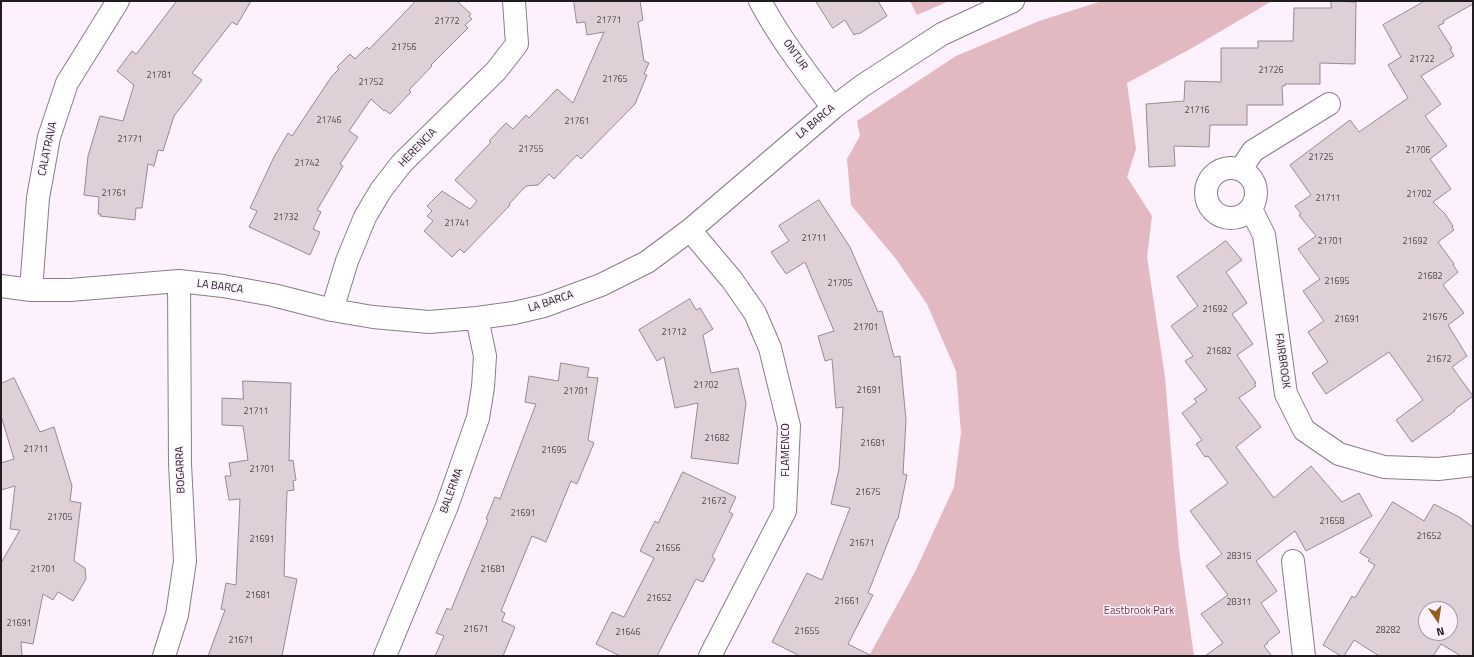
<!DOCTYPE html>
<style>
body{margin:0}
#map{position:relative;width:1474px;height:657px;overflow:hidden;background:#fcf1fd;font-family:"Titillium Web",sans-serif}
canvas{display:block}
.frame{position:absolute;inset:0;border:2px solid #201c20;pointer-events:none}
.north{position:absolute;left:1418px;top:601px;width:40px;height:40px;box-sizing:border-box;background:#fcf1fd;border:1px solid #a49ca5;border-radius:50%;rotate:167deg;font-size:11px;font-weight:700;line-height:16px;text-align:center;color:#201c20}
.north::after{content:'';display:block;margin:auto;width:14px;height:18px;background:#975d1a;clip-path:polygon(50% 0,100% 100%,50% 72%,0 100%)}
</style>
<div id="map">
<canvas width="1474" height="657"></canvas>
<div class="frame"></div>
<div class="north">N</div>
</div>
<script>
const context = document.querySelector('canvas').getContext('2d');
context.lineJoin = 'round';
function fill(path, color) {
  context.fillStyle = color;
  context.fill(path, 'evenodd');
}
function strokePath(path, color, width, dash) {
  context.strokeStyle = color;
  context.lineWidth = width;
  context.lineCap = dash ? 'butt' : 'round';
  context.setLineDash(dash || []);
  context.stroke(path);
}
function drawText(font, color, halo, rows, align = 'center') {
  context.font = font + ' "Titillium Web",sans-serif';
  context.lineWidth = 3;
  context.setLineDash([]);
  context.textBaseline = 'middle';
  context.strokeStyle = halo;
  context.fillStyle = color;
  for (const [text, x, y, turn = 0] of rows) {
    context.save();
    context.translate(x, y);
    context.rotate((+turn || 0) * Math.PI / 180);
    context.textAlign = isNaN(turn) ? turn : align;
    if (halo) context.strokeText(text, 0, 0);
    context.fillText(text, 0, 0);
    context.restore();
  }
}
fill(new Path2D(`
 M 910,1 L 949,1 L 917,15 Z
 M 1102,1 L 1272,1 L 1192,48 L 1127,83 L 1136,149 L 1127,177 L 1152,216 L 1147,257 L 1165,377 L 1179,549 L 1194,656 L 869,656 L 915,572 L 954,487 L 961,433 L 956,371 L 927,304 L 896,259 L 851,205 L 847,159 L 860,136 L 857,121 L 956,56 L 1039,21 Z`), '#e2b8c1');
const building = new Path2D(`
 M 177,1 L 251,1 L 237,25 L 232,22 L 192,73 L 202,80 L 174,116 L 163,151 L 158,150 L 154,166 L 148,164 L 142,208 L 136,208 L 135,220 L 100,216 L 101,214 L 98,214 L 99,197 L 84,195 L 88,156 L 100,116 L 123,121 L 134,85 L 117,71 L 132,51 L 136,54 Z
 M 416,1 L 457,1 L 471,14 L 469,16 L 472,19 L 465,25 L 468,28 L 431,65 L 432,66 L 409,90 L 411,92 L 390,114 L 385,110 L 384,111 L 371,99 L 349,131 L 358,137 L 340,164 L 343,166 L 317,210 L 321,212 L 313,229 L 320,232 L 310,255 L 249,227 L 257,211 L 250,208 L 274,157 L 288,133 L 292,136 L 332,76 L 339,69 L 337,67 L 350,54 L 355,59 L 367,47 L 369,49 Z
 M 574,1 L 640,1 L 643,20 L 638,22 L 644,61 L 649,63 L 644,74 L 647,75 L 635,104 L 581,159 L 577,155 L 554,179 L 549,174 L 538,185 L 526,186 L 509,204 L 510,205 L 464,253 L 460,249 L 452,257 L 424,231 L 433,221 L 427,216 L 432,211 L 427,206 L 442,191 L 470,209 L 477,201 L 455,180 L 491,142 L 489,141 L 506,123 L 513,129 L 526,115 L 529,118 L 557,89 L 573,103 L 604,32 L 587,35 L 585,22 L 577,23 Z
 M 816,1 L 878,1 L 887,16 L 859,34 L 858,33 L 854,35 L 845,20 L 833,28 Z
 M 1331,1 L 1356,2 L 1355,64 L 1320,63 L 1320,84 L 1285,84 L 1285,86 L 1282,86 L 1283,105 L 1247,105 L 1247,125 L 1210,125 L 1209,147 L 1174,146 L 1175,166 L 1149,167 L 1146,104 L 1184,101 L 1185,81 L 1221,82 L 1221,48 L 1258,48 L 1258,41 L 1293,41 L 1294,8 L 1331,8 Z
 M 1425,1 L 1473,1 L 1473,4 L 1443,21 L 1444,23 L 1438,26 L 1452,48 L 1450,49 L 1454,56 L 1421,76 L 1441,104 L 1425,116 L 1447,146 L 1430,159 L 1451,189 L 1433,202 L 1445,214 L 1453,226 L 1452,227 L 1454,230 L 1438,242 L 1454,264 L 1453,265 L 1458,272 L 1443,285 L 1464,313 L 1448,325 L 1467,356 L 1452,367 L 1473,396 L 1454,410 L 1455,411 L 1412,442 L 1396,420 L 1423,400 L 1389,352 L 1326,394 L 1312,373 L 1328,362 L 1308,332 L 1324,321 L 1303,291 L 1320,279 L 1298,249 L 1316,236 L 1299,215 L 1301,214 L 1295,206 L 1311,195 L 1290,165 L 1350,120 L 1359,132 L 1408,98 L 1388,65 L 1401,57 L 1383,25 Z
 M 819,200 L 850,247 L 878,312 L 882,311 L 894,357 L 900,356 L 906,420 L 903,474 L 907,475 L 898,519 L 897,519 L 868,593 L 873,595 L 848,644 L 872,656 L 800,656 L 772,642 L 807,573 L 822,580 L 850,508 L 831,504 L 839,469 L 843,407 L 836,408 L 832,359 L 825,361 L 818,336 L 834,331 L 805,262 L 786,274 L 771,252 L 789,241 L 779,226 Z
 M 1226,241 L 1242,260 L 1226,272 L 1247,303 L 1232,314 L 1253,344 L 1237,355 L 1256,383 L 1254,384 L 1256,386 L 1239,398 L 1261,427 L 1236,447 L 1274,498 L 1311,466 L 1342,502 L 1359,493 L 1372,516 L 1306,551 L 1295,531 L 1256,561 L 1277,591 L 1261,603 L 1280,632 L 1267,642 L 1268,643 L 1264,646 L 1272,656 L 1205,656 L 1223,643 L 1201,614 L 1228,595 L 1206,566 L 1222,554 L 1190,511 L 1228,483 L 1208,456 L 1205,457 L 1196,444 L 1202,440 L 1182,413 L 1197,402 L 1194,399 L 1207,390 L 1185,361 L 1193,356 L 1171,326 L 1198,306 L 1177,277 Z
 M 690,299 L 696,310 L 700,308 L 713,329 L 703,335 L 711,373 L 738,368 L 746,403 L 738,464 L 691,458 L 698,403 L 675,408 L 664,357 L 657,361 L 639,330 Z
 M 561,363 L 589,368 L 587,377 L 598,378 L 588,440 L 594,443 L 577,484 L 571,481 L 546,542 L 532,536 L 501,611 L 505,613 L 502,621 L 515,627 L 503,656 L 435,656 L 444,636 L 436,633 L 447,608 L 451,610 L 488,520 L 486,519 L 495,497 L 500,499 L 536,404 L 525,402 L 529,376 L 558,381 Z
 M 14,378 L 40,432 L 54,427 L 72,486 L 70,501 L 81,503 L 74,561 L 85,568 L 86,579 L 73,601 L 58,592 L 53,600 L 43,594 L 33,644 L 21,642 L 22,656 L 1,656 L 1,563 L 20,530 L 10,529 L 15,486 L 1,490 L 1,463 L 14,459 L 1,416 L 1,384 Z
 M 243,381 L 291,383 L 289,461 L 293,460 L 296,480 L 293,481 L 294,490 L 287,491 L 284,576 L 297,579 L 282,656 L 208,656 L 225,610 L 221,609 L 226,583 L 236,585 L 240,499 L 229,500 L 225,476 L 231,476 L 229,463 L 248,460 L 243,426 L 222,425 L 222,398 L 243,399 Z
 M 683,472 L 736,497 L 729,512 L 733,514 L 712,557 L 715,559 L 703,582 L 696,579 L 657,656 L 620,656 L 596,644 L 612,612 L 624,617 L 654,558 L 640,551 L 655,521 L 658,523 Z
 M 1393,502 L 1424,521 L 1434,504 L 1459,517 L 1473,527 L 1473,656 L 1461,656 L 1441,644 L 1433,656 L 1379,656 L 1354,640 L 1344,656 L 1341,656 L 1323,645 L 1352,596 L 1355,598 L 1375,565 L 1368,561 L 1370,559 L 1360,553 ZM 1426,609 L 1450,609 L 1450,633 L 1426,633 Z`);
fill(building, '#dfd0d8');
strokePath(building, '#978991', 1);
const minor = new Path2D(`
 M 760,1 C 780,39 807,73 833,108
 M1206 193a25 25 0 1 1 50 0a25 25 0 1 1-50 0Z
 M 1241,169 L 1253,151 L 1329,104
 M 1251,209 L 1264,235 L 1286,394 L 1304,430 L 1339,454 L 1384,467 L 1438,469 L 1473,465
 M 690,230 L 732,280 L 755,313 L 770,348 L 789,426 L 785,511 L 710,656
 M 1,286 L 31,290 L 70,290 L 179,281 L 223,286 L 273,295 L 332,310 L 373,317 L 429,322 L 477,318 L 514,313 L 544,306 L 601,285 L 647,262 L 690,230 L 833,108 L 862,86 L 942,34 L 1013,1
 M 31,290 L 38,198 L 49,137 L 67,83 L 118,1
 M 332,310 L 347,261 L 365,217 L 381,190 L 402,163 L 496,71 L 517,44 L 514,1
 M 1293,561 L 1304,656
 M 164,656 L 177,615 L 185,561 L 180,464 L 179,281
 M 385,656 L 447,506 L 478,418 L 483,387 L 485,356 L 477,318`);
strokePath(minor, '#887e89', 24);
strokePath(minor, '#fff', 22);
drawText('9px', '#50494e', null, [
 ["21771",609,21],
 ["21772",447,22],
 ["21756",404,48],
 ["21722",1422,60],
 ["21726",1271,71],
 ["21781",159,76],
 ["21765",615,80],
 ["21752",371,83],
 ["21716",1197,111],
 ["21746",329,121],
 ["21761",577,122],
 ["21771",130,140],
 ["21755",531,150],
 ["21706",1418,151],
 ["21725",1321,158],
 ["21742",307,164],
 ["21761",114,194],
 ["21702",1419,195],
 ["21711",1328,199],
 ["21732",286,218],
 ["21741",457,224],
 ["21711",814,239],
 ["21701",1330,242],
 ["21692",1415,242],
 ["21682",1430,277],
 ["21695",1337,282],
 ["21705",840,284],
 ["21692",1215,310],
 ["21676",1435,318],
 ["21691",1347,320],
 ["21701",866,328],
 ["21712",674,333],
 ["21682",1219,352],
 ["21672",1439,360],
 ["21702",706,386],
 ["21691",869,391],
 ["21701",576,392],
 ["21711",256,412],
 ["21682",717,439],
 ["21681",873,444],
 ["21711",36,450],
 ["21695",554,451],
 ["21701",262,470],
 ["21675",868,493],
 ["21672",714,502],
 ["21691",523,514],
 ["21705",60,518],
 ["21658",1332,522],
 ["21652",1429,537],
 ["21691",262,540],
 ["21671",862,544],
 ["21656",668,549],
 ["28315",1239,557],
 ["21701",43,570],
 ["21681",493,570],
 ["21681",258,596],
 ["21652",659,599],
 ["21661",847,602],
 ["28311",1239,603],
 ["21691",19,624],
 ["21671",476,630],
 ["28282",1388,631],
 ["21655",807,632],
 ["21646",628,633],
 ["21671",241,641]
]);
drawText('11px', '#201c20', '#fcf1fd', [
 ["ONTUR",795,55,55],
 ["LA BARCA",816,122,-40],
 ["HERENCIA",418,148,-46],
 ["CALATRAVA",48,149,-78],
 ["LA BARCA",220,287,8],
 ["LA BARCA",551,302,-18],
 ["FAIRBROOK",1282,361,82],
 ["FLAMENCO",786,450,-90],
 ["BOGARRA",181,470,-92],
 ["BALERMA",452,491,-70]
]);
drawText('11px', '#76384a', '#fcf1fd', [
 ["Eastbrook Park",1139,611]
]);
</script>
